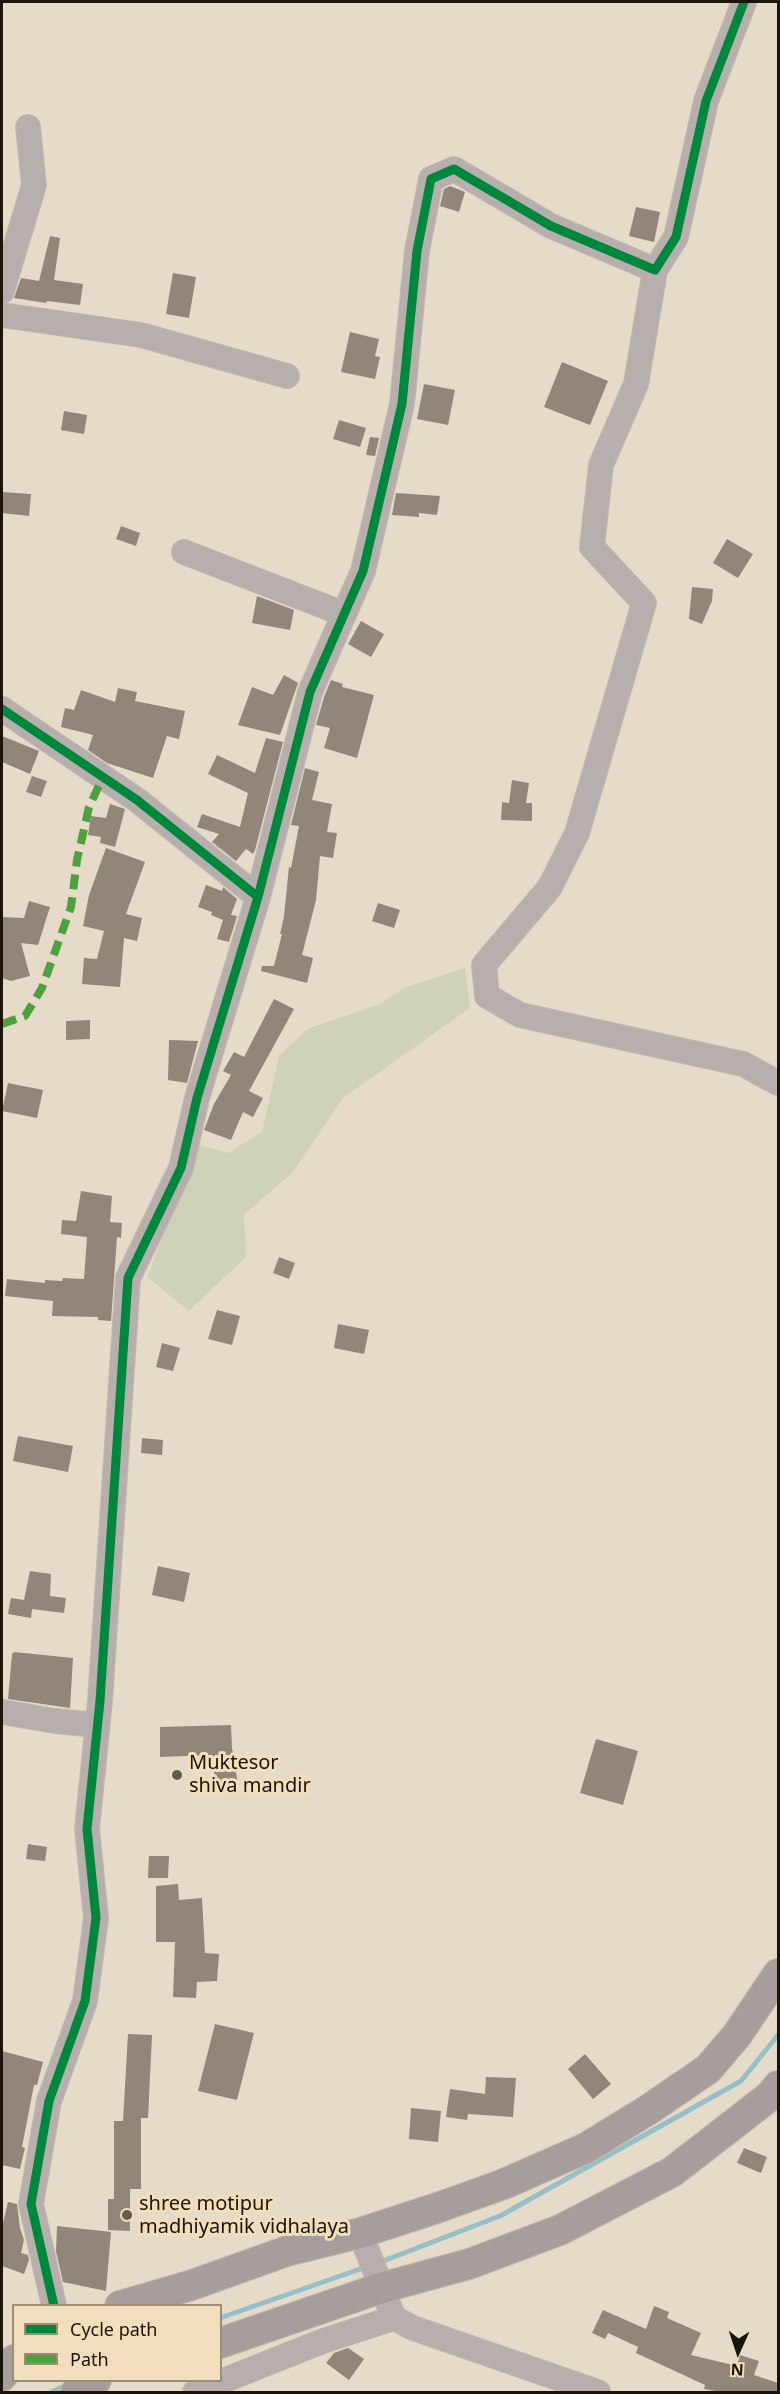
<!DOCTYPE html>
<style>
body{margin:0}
#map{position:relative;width:780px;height:2394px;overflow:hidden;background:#e6dbc9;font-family:"Noto Sans",sans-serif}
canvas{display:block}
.frame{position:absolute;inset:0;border:3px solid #1b1408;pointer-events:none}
.legend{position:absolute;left:12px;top:2304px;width:210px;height:78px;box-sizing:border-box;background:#f2debd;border:2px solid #9c8d75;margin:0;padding:8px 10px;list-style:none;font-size:18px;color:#1b1408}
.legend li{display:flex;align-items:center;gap:12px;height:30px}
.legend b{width:30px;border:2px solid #9c8d75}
.north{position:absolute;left:708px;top:2322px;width:60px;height:60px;-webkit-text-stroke:4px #f2debd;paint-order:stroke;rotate:183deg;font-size:16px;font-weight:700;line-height:24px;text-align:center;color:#1b1408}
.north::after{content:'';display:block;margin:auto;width:21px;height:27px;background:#1b1408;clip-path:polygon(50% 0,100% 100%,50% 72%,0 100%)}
</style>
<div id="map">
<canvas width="780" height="2394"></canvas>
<div class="frame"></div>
<ul class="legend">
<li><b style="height:8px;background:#00873e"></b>Cycle path</li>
<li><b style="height:8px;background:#4fa03e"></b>Path</li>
</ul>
<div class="north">N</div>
</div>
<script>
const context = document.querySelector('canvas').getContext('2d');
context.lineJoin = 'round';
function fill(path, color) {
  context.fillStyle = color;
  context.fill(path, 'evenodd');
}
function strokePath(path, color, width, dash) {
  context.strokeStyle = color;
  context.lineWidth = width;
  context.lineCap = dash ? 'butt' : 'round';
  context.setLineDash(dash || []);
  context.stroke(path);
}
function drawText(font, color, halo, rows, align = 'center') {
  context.font = font + ' "Noto Sans",sans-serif';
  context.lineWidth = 6;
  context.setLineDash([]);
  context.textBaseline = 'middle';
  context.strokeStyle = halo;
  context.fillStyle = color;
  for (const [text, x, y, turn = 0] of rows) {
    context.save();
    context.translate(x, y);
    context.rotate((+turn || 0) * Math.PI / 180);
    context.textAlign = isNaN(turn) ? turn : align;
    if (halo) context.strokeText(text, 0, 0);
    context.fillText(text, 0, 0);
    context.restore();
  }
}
fill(new Path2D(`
 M 465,968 L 470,1008 L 343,1098 L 293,1172 L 244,1215 L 246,1257 L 189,1311 L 147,1277 L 175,1204 L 192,1143 L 228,1153 L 262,1132 L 279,1056 L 307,1029 L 380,1004 L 406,987 Z`), '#d0d2b8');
strokePath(new Path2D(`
 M 378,2263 L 500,2216 L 741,2081 L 778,2035
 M 220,2318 L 366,2267
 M 52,2392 L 66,2385`), '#96bfc8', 5);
fill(new Path2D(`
 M 450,186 L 465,192 L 459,212 L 440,206 L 444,189 Z
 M 636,207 L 660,212 L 654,242 L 629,236 Z
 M 50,236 L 60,238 L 54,280 L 83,284 L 80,305 L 47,301 L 46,303 L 14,298 L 21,278 L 39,281 Z
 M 173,273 L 196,277 L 189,318 L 166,314 Z
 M 350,332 L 379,339 L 375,356 L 380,357 L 375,379 L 341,372 Z
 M 562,362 L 608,381 L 590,425 L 544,407 Z
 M 424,384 L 455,390 L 448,425 L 417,419 Z
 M 64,411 L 87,415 L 84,434 L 61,430 Z
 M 339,420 L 366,428 L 360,447 L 333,439 Z
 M 370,437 L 379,438 L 375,456 L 366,455 Z
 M 2,492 L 31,494 L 29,516 L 2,513 Z
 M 396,493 L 440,496 L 437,515 L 419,513 L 419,517 L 392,515 Z
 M 121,526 L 140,533 L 136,546 L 116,539 Z
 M 727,539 L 753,554 L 738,578 L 713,563 Z
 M 692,587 L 713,589 L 712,601 L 702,624 L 689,619 Z
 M 257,596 L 294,610 L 290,630 L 252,623 Z
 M 361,621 L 384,634 L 371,657 L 348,644 Z
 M 284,675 L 298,683 L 280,735 L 238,725 L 252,687 L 273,695 Z
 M 331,680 L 343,684 L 342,687 L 374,695 L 357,758 L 324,748 L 330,728 L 316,725 L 324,697 Z
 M 118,688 L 137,692 L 135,701 L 185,711 L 179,739 L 167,736 L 153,778 L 107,763 L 88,750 L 93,735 L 61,727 L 65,708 L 74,710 L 81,690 L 115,702 Z
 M 2,736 L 39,751 L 30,774 L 2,762 Z
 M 266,738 L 283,742 L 255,850 L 253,854 L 246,849 L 236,861 L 212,842 L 219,834 L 197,827 L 202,814 L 240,827 L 248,793 L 208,774 L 217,755 L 255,773 Z
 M 305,768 L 319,772 L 312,800 L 332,804 L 327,832 L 337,833 L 333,858 L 320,856 L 316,900 L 302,955 L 313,958 L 307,983 L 261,971 L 262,966 L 274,966 L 282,934 L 280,934 L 284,916 L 289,867 L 291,868 L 299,826 L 291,825 Z
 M 32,776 L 47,781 L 41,797 L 26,792 Z
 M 512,780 L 529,783 L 526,803 L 532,803 L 532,821 L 501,820 L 502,802 L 509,803 Z
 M 110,804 L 125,809 L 115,847 L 100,843 L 101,837 L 88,835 L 91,816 L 106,818 Z
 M 106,848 L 145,862 L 126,914 L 142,918 L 137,941 L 124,938 L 120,987 L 82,984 L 84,958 L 97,959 L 104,931 L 83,926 L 89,895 Z
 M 206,885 L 222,891 L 223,887 L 237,899 L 231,915 L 237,916 L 229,942 L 217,939 L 223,920 L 211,915 L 212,912 L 198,907 Z
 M 29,901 L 50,907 L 38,945 L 21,943 L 30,976 L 11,981 L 2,978 L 2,917 L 24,918 Z
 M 378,903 L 400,910 L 394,928 L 372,921 Z
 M 274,999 L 294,1009 L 249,1091 L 263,1098 L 253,1117 L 243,1112 L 231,1140 L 204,1130 L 214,1104 L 231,1075 L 223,1071 L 234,1052 L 244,1057 Z
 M 90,1020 L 90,1039 L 66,1040 L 66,1021 Z
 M 169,1040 L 198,1041 L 187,1083 L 168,1080 Z
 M 8,1083 L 43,1090 L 37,1118 L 2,1111 Z
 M 81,1191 L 112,1196 L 110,1222 L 122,1223 L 121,1238 L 117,1237 L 111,1321 L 98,1320 L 98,1317 L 52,1316 L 53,1301 L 5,1296 L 7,1279 L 45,1283 L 45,1280 L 62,1281 L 63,1278 L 84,1279 L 87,1237 L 61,1234 L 62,1220 L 76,1221 Z
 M 279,1257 L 295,1263 L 289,1279 L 273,1273 Z
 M 217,1310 L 240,1316 L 232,1345 L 208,1339 Z
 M 338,1324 L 369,1330 L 364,1354 L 334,1348 Z
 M 162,1343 L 180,1348 L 173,1371 L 156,1367 Z
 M 18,1436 L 73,1446 L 68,1472 L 13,1461 Z
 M 142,1438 L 163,1440 L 162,1455 L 141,1453 Z
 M 158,1566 L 190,1573 L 184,1602 L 152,1595 Z
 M 30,1571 L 51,1574 L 50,1596 L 66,1598 L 64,1613 L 32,1609 L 31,1618 L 8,1614 L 11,1598 L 24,1600 Z
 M 14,1652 L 73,1658 L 70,1708 L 8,1699 L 12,1654 Z
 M 231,1725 L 232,1748 L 238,1785 L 217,1789 L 211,1755 L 160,1757 L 160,1727 Z
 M 596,1739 L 638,1751 L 623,1805 L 580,1793 Z
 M 28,1844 L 47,1847 L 45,1861 L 26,1859 Z
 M 149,1856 L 169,1856 L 168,1878 L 148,1878 Z
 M 178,1884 L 179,1900 L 202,1898 L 205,1953 L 219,1954 L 217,1981 L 197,1982 L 196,1998 L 173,1997 L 175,1942 L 156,1942 L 156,1886 Z
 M 215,2024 L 254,2033 L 237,2100 L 198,2091 Z
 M 128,2034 L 152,2035 L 148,2118 L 141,2118 L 141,2189 L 130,2189 L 130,2231 L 108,2230 L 108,2199 L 114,2199 L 114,2121 L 123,2121 Z
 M 2,2051 L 43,2062 L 37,2085 L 34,2085 L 22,2147 L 25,2148 L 20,2169 L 2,2165 Z
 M 585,2054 L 611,2084 L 593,2099 L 568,2069 Z
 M 486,2077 L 516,2078 L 513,2117 L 468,2114 L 467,2120 L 446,2117 L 450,2089 L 485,2094 Z
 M 411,2108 L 441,2111 L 438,2142 L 409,2139 Z
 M 744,2148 L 767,2157 L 761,2173 L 737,2163 Z
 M 8,2202 L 17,2204 L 20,2228 L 24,2240 L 21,2253 L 28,2255 L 29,2260 L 24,2274 L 2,2266 L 2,2227 Z
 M 57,2226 L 111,2232 L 106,2291 L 63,2282 L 56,2251 Z
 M 654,2306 L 669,2312 L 667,2318 L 701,2333 L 691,2355 L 737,2366 L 740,2355 L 759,2361 L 754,2375 L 778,2383 L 778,2392 L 721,2392 L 704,2389 L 705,2385 L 636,2353 L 638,2347 L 608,2333 L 605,2339 L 592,2333 L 603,2310 L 646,2329 Z
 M 348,2348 L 364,2359 L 349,2380 L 326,2363 L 334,2353 Z`), '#928579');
const minor = new Path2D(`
 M 655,270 L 636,384 L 601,465 L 592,547 L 644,603 L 577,833 L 550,887 L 484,965 L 487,996 L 520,1015 L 743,1064 L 778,1083
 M 2,291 L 34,185 L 28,127
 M 2,315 L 141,335 L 287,376
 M 184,552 L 344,614
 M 2,709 L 137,800 L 258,897 L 197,1098 L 181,1168 L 128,1278 L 100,1701 L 87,1829 L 96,1918 L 85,2001 L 49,2101 L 31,2204 L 54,2306
 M 258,897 L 310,692 L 363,571 L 402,404 L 417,251 L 431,179 L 454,169 L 551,226 L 655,270 L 676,237 L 706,101 L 744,2
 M 2,1712 L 55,1721 L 97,1725
 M 360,2233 L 394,2318 L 413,2328 L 598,2392
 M 195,2392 L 323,2341 L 394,2318`);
const major = new Path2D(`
 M 120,2306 L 192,2285 L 287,2251 L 360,2233 L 437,2208 L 504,2184 L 586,2148 L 648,2110 L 708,2069 L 737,2035 L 778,1974
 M 220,2343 L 381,2288 L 469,2264 L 560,2230 L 672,2172 L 770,2096 L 778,2086
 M 2,2376 L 14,2360
 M 76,2392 L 96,2380`);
strokePath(minor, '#c3baad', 26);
strokePath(major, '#c3baad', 32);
strokePath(minor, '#b6afad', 24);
strokePath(major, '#a69e9d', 30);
strokePath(new Path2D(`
 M 2,1024 L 25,1016 L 42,988 L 71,907 L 77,860 L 89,807 L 103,777`), '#4fa03e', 8, [15, 8]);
strokePath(new Path2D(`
 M 2,709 L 137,800 L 258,897 L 197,1098 L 181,1168 L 128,1278 L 100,1701 L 87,1829 L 96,1918 L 85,2001 L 49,2101 L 31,2204 L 54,2306
 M 258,897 L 310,692 L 363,571 L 402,404 L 417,251 L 431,179 L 454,169 L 551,226 L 655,270 L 676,237 L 706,101 L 744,2`), '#00873e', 9);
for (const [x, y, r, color] of [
 [177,1775,6,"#625a4c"],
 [127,2215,6,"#625a4c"]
]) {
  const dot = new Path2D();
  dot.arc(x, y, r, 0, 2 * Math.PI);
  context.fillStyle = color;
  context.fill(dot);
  strokePath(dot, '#f2debd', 2);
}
drawText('20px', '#1b1408', '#f2debd', [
 ["Muktesor",189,1763],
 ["shiva mandir",189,1786],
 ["shree motipur",139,2204],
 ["madhiyamik vidhalaya",139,2227]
], 'left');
</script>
